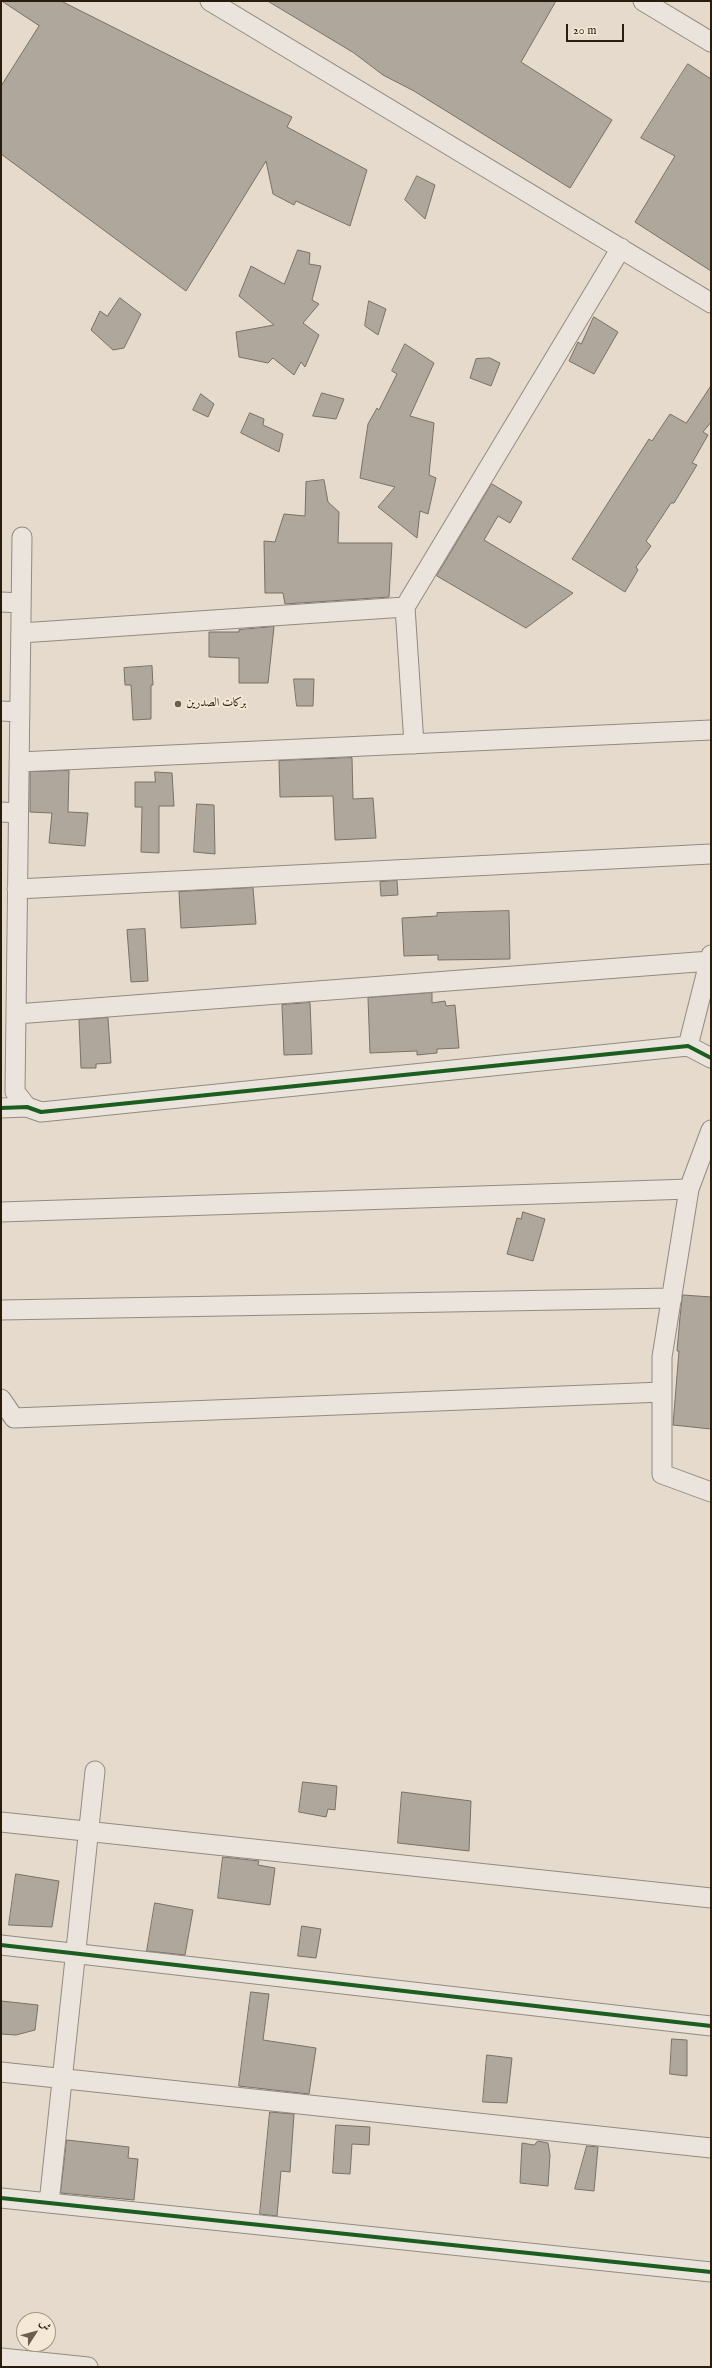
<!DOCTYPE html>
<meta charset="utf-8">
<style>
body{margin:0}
#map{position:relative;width:712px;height:2368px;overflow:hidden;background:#e5dacb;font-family:"IM FELL English",Amiri,serif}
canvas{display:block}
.frame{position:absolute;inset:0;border:2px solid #291c0d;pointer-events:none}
.north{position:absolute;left:16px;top:2312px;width:40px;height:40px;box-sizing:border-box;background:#f5e8d6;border:1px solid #a39686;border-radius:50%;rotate:54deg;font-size:11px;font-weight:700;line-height:16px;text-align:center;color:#291c0d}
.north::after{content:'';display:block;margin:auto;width:14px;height:18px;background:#6b5e50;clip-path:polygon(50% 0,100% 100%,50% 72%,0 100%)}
.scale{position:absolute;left:566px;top:24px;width:58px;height:18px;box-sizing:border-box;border:2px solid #291c0d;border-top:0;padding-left:5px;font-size:12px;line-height:14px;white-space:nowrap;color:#291c0d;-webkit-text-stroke:3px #f5e8d6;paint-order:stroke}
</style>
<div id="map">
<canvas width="712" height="2368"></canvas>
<div class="frame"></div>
<div class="north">ش</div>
<div class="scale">20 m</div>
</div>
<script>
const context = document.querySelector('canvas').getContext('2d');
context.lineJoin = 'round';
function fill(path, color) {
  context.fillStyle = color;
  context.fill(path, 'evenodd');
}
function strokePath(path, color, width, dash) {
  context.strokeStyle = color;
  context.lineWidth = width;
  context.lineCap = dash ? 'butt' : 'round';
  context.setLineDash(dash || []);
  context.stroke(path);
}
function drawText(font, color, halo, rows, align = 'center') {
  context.font = font + ' "IM FELL English",Amiri,serif';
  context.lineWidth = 3.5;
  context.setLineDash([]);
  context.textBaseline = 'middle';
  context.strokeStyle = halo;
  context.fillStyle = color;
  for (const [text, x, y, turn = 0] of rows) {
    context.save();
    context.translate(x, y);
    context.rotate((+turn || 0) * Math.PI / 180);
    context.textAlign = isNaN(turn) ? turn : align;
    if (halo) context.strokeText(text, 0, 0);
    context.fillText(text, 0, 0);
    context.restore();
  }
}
const building = new Path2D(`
 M 2,1 L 61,1 L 292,117 L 287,127 L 367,170 L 350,226 L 296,201 L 294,205 L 273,194 L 266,161 L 186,291 L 1,154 L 1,86 L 39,26 Z
 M 268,1 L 556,1 L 521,62 L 612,120 L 570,188 L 414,91 L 383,75 L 354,53 Z
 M 688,64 L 711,79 L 711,271 L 635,222 L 675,156 L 641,138 Z
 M 417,176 L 435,185 L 425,219 L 405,200 Z
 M 298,250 L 310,253 L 309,264 L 321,266 L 312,300 L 319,304 L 303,323 L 319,335 L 305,367 L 301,362 L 294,375 L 273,358 L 268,363 L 239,357 L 236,332 L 274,325 L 239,296 L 251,266 L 284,284 Z
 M 120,298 L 141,314 L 124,348 L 113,350 L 91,330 L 100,311 L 107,316 Z
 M 369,301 L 386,309 L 378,335 L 365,326 Z
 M 594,317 L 618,332 L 594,374 L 569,361 L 578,342 L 581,344 Z
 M 405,344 L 434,363 L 410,416 L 434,423 L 429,475 L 436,478 L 428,514 L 420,511 L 417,538 L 378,507 L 395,487 L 360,478 L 368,424 L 377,408 L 379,410 L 397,374 L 392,371 Z
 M 490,358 L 500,363 L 491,386 L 470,378 L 476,359 Z
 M 711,386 L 711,422 L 703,432 L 708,435 L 692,463 L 697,465 L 674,503 L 671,503 L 646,541 L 651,546 L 636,567 L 638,570 L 625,592 L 572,559 L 649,439 L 652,441 L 670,414 L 686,423 Z
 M 322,393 L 344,399 L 336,419 L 313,416 Z
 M 201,394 L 214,404 L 208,417 L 193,410 Z
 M 250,413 L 264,419 L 263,425 L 283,434 L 279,452 L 241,433 Z
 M 324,480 L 328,502 L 339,512 L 338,543 L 392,543 L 389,597 L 285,604 L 283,593 L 265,593 L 264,541 L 275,542 L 284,514 L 305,516 L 306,482 Z
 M 492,484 L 522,502 L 510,523 L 498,516 L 484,540 L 573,593 L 526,628 L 437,576 Z
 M 274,627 L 268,683 L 239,683 L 239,658 L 209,657 L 209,632 L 239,632 L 239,630 Z
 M 152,666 L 153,685 L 151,685 L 151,719 L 133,720 L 131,685 L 125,685 L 124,668 Z
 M 294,679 L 314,679 L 313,706 L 297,706 Z
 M 352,758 L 353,799 L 373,798 L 376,838 L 335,840 L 333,796 L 280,797 L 279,761 Z
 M 69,771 L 68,812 L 88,813 L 85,846 L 49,843 L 52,813 L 30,812 L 30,772 Z
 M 155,772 L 172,773 L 174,806 L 159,806 L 159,853 L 141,852 L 142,807 L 135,807 L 135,782 L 155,782 Z
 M 197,804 L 214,805 L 215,854 L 194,852 Z
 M 397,881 L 398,895 L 381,896 L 380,882 Z
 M 253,888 L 256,924 L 181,928 L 179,892 Z
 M 509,911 L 510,959 L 438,960 L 438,955 L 404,956 L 402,918 L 437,916 L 437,913 Z
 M 145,929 L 148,981 L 131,982 L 127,930 Z
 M 432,993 L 432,1003 L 445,1001 L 446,1006 L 455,1005 L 459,1048 L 437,1049 L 437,1053 L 417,1055 L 417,1051 L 370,1053 L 368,998 Z
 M 310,1003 L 312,1054 L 284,1055 L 282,1005 Z
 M 108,1018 L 111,1063 L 96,1064 L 96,1068 L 81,1068 L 79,1020 Z
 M 523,1212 L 545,1219 L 533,1261 L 507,1254 L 517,1218 L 521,1219 Z
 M 683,1295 L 711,1297 L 711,1429 L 673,1425 L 679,1351 L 677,1351 L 680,1317 Z
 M 303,1782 L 337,1786 L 335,1810 L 328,1809 L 326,1817 L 299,1812 Z
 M 402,1792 L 471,1801 L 469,1851 L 398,1843 Z
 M 223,1857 L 259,1861 L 258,1865 L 275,1868 L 270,1905 L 218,1898 Z
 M 16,1874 L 59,1881 L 52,1927 L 9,1925 Z
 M 155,1903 L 193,1910 L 185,1955 L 147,1951 Z
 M 302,1926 L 321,1929 L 316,1958 L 298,1956 Z
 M 251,1992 L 269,1994 L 263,2040 L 316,2048 L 309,2094 L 239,2086 Z
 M 1,2001 L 38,2005 L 35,2030 L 16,2035 L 1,2034 Z
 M 672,2039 L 687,2040 L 687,2076 L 670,2074 Z
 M 487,2055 L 512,2058 L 507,2103 L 483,2102 Z
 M 270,2112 L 294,2114 L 290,2172 L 281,2171 L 277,2216 L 260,2214 Z
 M 336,2125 L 370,2127 L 369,2145 L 352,2144 L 350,2174 L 333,2173 Z
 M 67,2140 L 129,2147 L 128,2158 L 138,2159 L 134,2200 L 61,2193 Z
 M 538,2141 L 548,2143 L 550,2155 L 548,2186 L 520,2183 L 522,2143 L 534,2145 Z
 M 587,2146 L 598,2147 L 594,2191 L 575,2189 Z`);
fill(building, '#b0a79c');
strokePath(building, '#797167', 1);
const street = new Path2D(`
 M 210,1 L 711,303
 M 643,1 L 711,42
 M 22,537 L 15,1092 L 27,1107
 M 1,602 L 21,603
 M 21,633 L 405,607
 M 1,711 L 20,712
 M 414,744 L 405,607 L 621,248
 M 19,762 L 711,730
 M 1,812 L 18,813
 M 17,889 L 711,854
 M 16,1014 L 710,961
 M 688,1046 L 711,955
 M 1,1108 L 27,1107 L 41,1112 L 688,1046 L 711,1058
 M 711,1130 L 689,1189 L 662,1357 L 662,1474 L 711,1492
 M 1,1212 L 689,1189
 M 1,1310 L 672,1298
 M 1,1399 L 14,1418 L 662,1392
 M 1,1822 L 711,1898
 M 1,1945 L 711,2026
 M 1,2072 L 711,2148
 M 1,2198 L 711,2272
 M 49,2203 L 95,1771
 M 1,2358 L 88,2367`);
strokePath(street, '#938b81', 21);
strokePath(street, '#eae4dd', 19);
strokePath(new Path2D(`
 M 1,1108 L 27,1107 L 41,1112 L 688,1046 L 711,1058
 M 1,1945 L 711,2026
 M 1,2198 L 711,2272`), '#1b5e20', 4);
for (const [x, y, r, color] of [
 [178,704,4,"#6b5e50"]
]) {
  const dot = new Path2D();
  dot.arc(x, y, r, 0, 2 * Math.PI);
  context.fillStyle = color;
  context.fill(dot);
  strokePath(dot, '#f5e8d6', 1.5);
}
drawText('12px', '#291c0d', '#f5e8d6', [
 ["بركات الصدرين",186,704]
], 'left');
</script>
